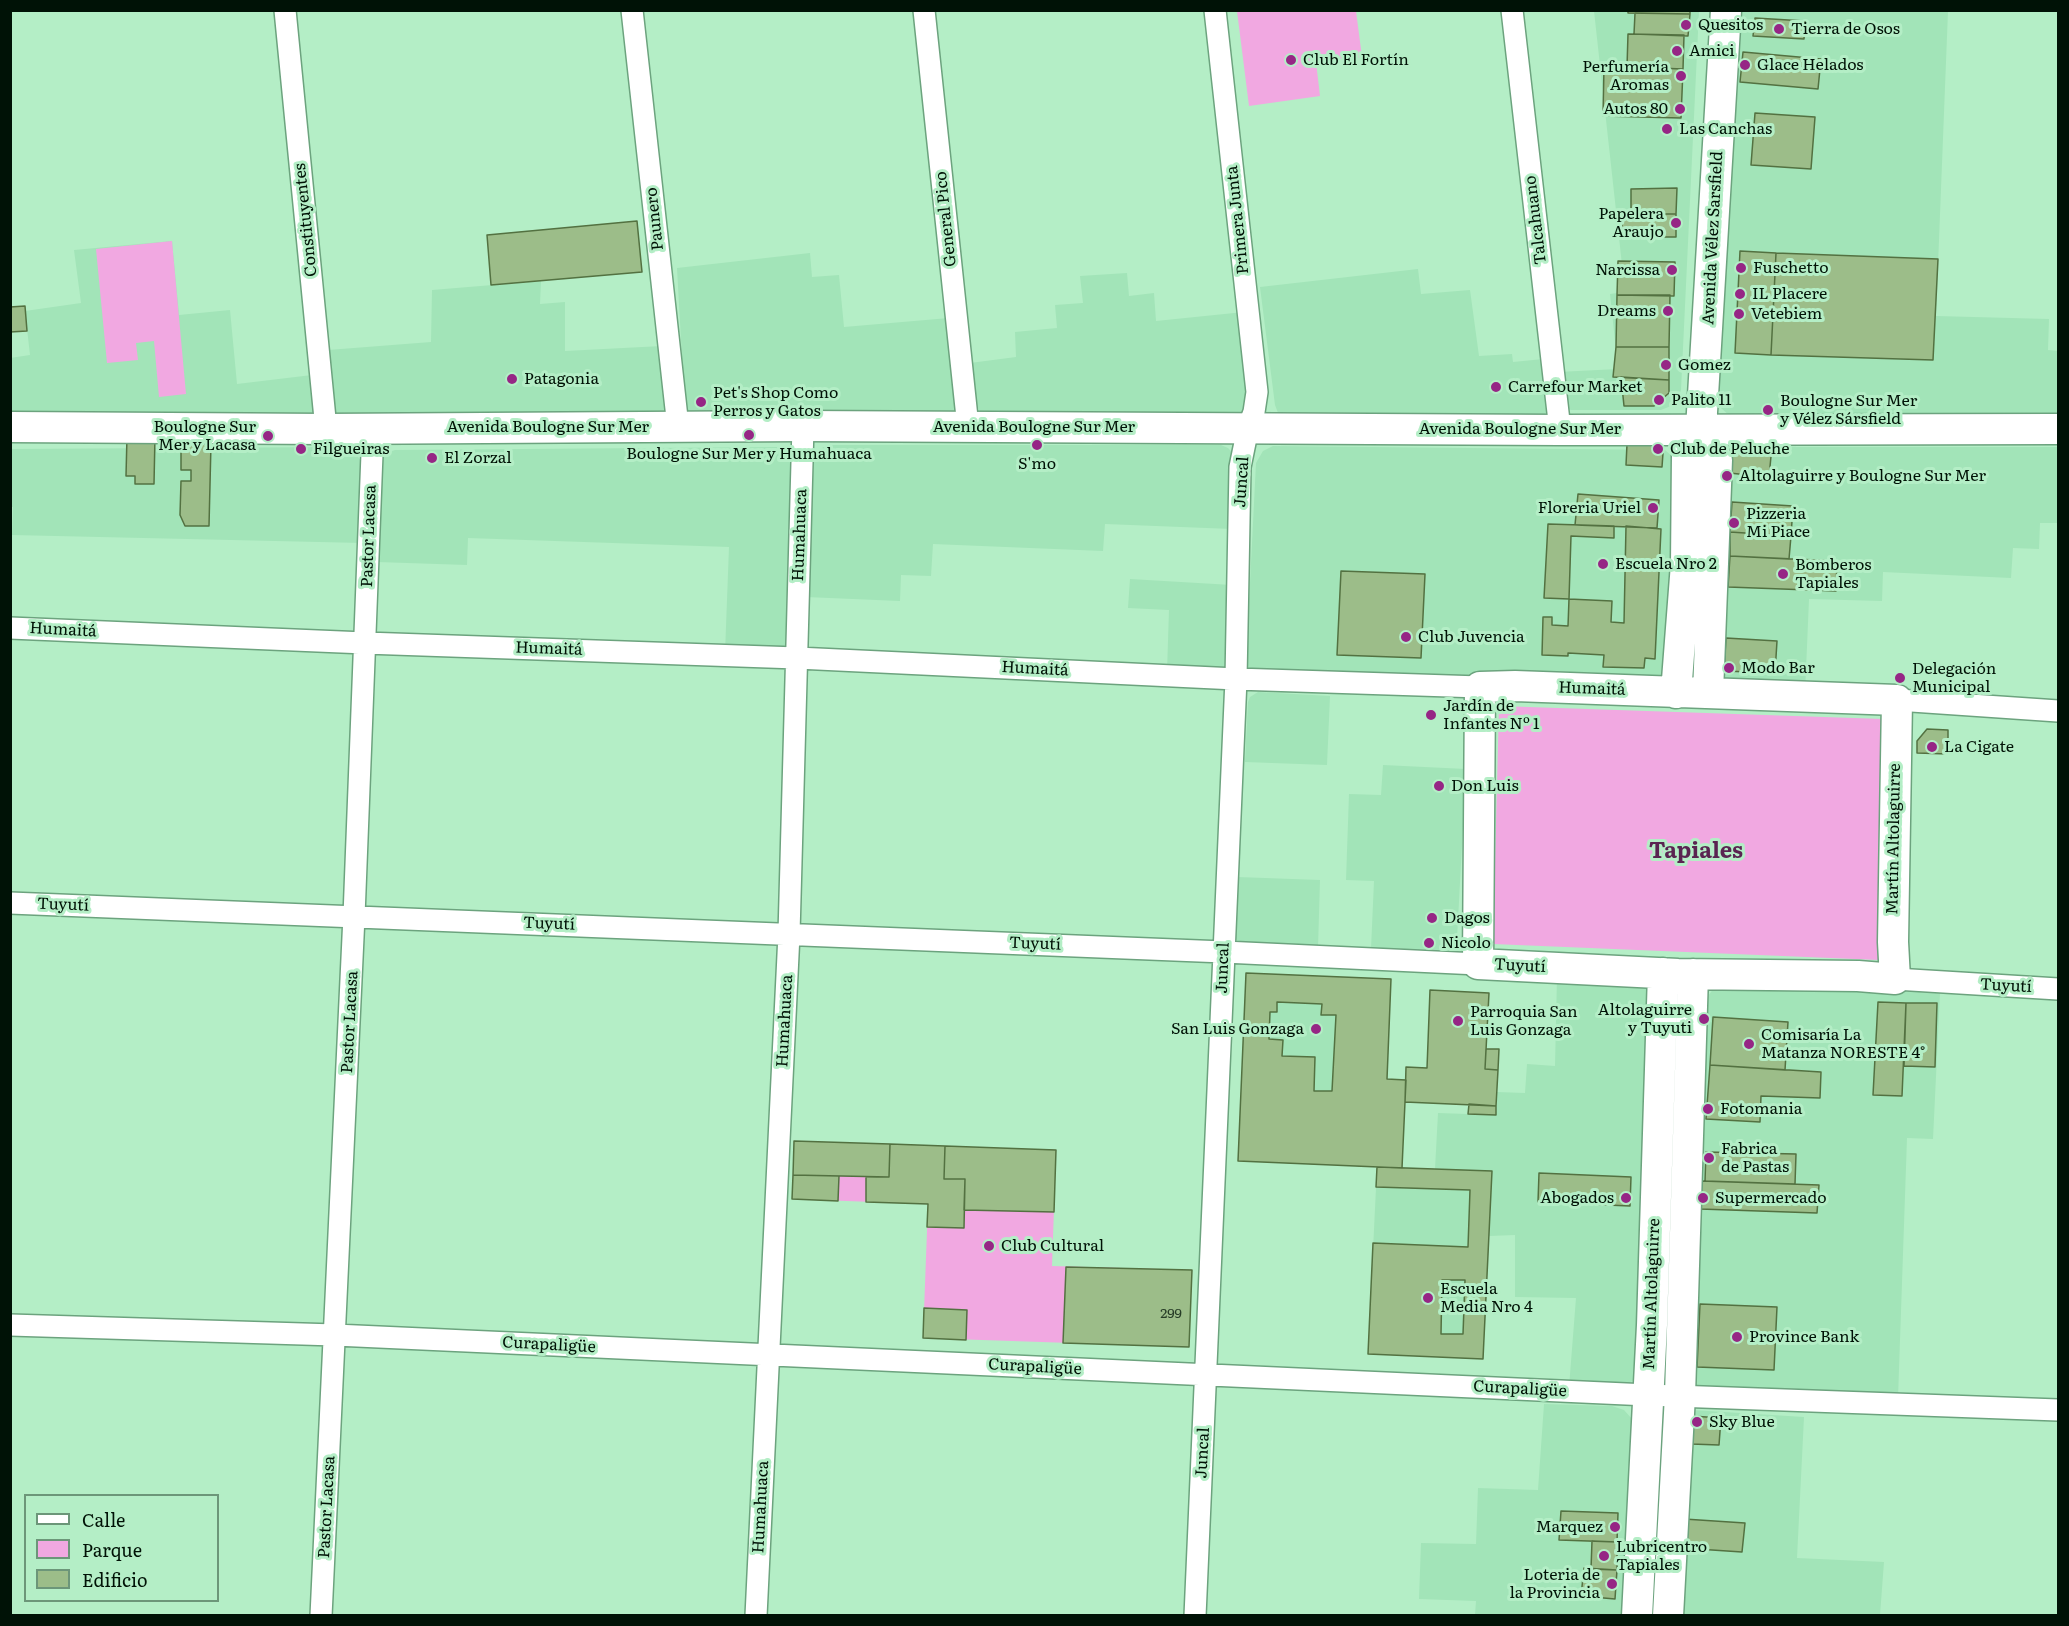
<!DOCTYPE html>
<meta charset="utf-8">
<style>
body{margin:0}
#map{position:relative;width:2069px;height:1626px;overflow:hidden;background:#b4eec6;font-family:Literata,serif}
canvas{display:block}
.frame{position:absolute;inset:0;border:12px solid #001206;pointer-events:none}
.legend{position:absolute;left:24px;top:1494px;width:195px;height:108px;box-sizing:border-box;background:#b4eec6;border:2px solid #6c9679;margin:0;padding:8px 10px;list-style:none;font-size:18px;color:#001206}
.legend li{display:flex;align-items:center;gap:12px;height:30px}
.legend b{width:30px;border:2px solid #6c9679}
</style>
<div id="map">
<canvas width="2069" height="1626"></canvas>
<div class="frame"></div>
<ul class="legend">
<li><b style="height:8px;background:#fff"></b>Calle</li>
<li><b style="height:16px;background:#f1a8e1"></b>Parque</li>
<li><b style="height:16px;background:#9cbd89"></b>Edificio</li>
</ul>
</div>
<script>
const context = document.querySelector('canvas').getContext('2d');
context.lineJoin = 'round';
function fill(path, color) {
  context.fillStyle = color;
  context.fill(path, 'evenodd');
}
function strokePath(path, color, width, dash) {
  context.strokeStyle = color;
  context.lineWidth = width;
  context.lineCap = dash ? 'butt' : 'round';
  context.setLineDash(dash || []);
  context.stroke(path);
}
function drawText(font, color, halo, rows, align = 'center') {
  context.font = font + ' Literata,serif';
  context.lineWidth = 6;
  context.setLineDash([]);
  context.textBaseline = 'middle';
  context.strokeStyle = halo;
  context.fillStyle = color;
  for (const [text, x, y, turn = 0] of rows) {
    context.save();
    context.translate(x, y);
    context.rotate((+turn || 0) * Math.PI / 180);
    context.textAlign = isNaN(turn) ? turn : align;
    if (halo) context.strokeText(text, 0, 0);
    context.fillText(text, 0, 0);
    context.restore();
  }
}
fill(new Path2D(`
 M 1594,11 L 1699,11 L 1681,390 L 1678,399 L 1671,406 L 1661,410 L 1571,410 L 1565,408 L 1558,372 L 1618,369 L 1610,294 L 1625,292 Z
 M 1735,11 L 1948,11 L 1936,316 L 2049,319 L 2048,350 L 2058,351 L 2058,415 L 1730,416 L 1721,408 L 1719,400 Z
 M 172,241 L 179,315 L 230,310 L 237,384 L 312,375 L 315,412 L 306,422 L 11,423 L 10,358 L 30,355 L 25,311 L 81,303 L 74,250 Z
 M 810,253 L 812,277 L 839,275 L 844,327 L 949,318 L 957,415 L 685,412 L 677,268 Z
 M 1418,269 L 1421,294 L 1470,290 L 1479,356 L 1512,354 L 1513,362 L 1543,359 L 1549,407 L 1547,412 L 1543,416 L 1280,418 L 1275,405 L 1260,287 Z
 M 1127,273 L 1129,296 L 1154,293 L 1156,321 L 1244,312 L 1253,392 L 1242,417 L 981,413 L 973,399 L 970,363 L 1016,357 L 1015,332 L 1057,328 L 1055,305 L 1083,303 L 1080,276 Z
 M 541,281 L 540,304 L 565,302 L 565,351 L 662,346 L 667,410 L 665,417 L 338,416 L 335,410 L 328,350 L 431,342 L 432,290 Z
 M 828,445 L 1221,445 L 1228,448 L 1233,453 L 1232,529 L 1105,524 L 1103,551 L 933,544 L 931,576 L 901,575 L 900,601 L 806,597 L 813,460 L 818,450 Z
 M 1273,446 L 1665,450 L 1673,457 L 1674,467 L 1665,673 L 1655,682 L 1252,673 L 1246,663 L 1256,463 L 1263,451 Z
 M 341,447 L 353,451 L 364,464 L 363,543 L 12,535 L 13,507 L 11,507 L 11,449 Z
 M 778,447 L 784,449 L 792,460 L 786,643 L 783,649 L 725,653 L 729,547 L 468,538 L 467,565 L 377,562 L 381,462 L 383,456 L 389,452 L 395,450 Z
 M 1746,447 L 2058,447 L 2058,523 L 2040,523 L 2039,549 L 2013,548 L 2011,578 L 1883,572 L 1882,601 L 1809,599 L 1805,693 L 1727,689 L 1719,674 L 1729,455 L 1734,449 Z
 M 1130,579 L 1232,585 L 1228,664 L 1224,670 L 1167,672 L 1169,610 L 1128,608 Z
 M 1258,692 L 1330,696 L 1327,765 L 1245,762 L 1248,702 L 1250,697 Z
 M 1383,765 L 1466,769 L 1457,939 L 1455,946 L 1450,950 L 1371,949 L 1374,881 L 1346,880 L 1349,794 L 1381,795 Z
 M 1237,877 L 1320,880 L 1318,948 L 1239,945 L 1235,937 Z
 M 1246,973 L 1391,979 L 1387,1079 L 1406,1080 L 1402,1167 L 1435,1169 L 1438,1113 L 1496,1115 L 1497,1092 L 1525,1093 L 1527,1064 L 1555,1066 L 1557,977 L 1648,985 L 1637,1374 L 1634,1380 L 1626,1385 L 1569,1387 L 1576,1298 L 1515,1297 L 1515,1235 L 1489,1236 L 1483,1359 L 1368,1354 L 1377,1167 L 1238,1161 Z
 M 1724,983 L 1940,993 L 1933,1139 L 1907,1138 L 1898,1398 L 1695,1390 L 1705,1004 L 1708,996 L 1714,988 Z
 M 1544,1404 L 1612,1406 L 1624,1410 L 1632,1419 L 1626,1615 L 1475,1615 L 1476,1601 L 1419,1599 L 1421,1543 L 1476,1544 L 1478,1488 L 1538,1490 Z
 M 1692,1410 L 1804,1417 L 1797,1558 L 1884,1562 L 1880,1615 L 1675,1616 Z`), '#a2e4b8');
fill(new Path2D(`
 M 1237,11 L 1356,11 L 1362,57 L 1316,62 L 1320,96 L 1249,106 Z
 M 172,241 L 186,394 L 159,397 L 154,341 L 136,343 L 138,360 L 107,363 L 96,249 Z
 M 1499,706 L 1883,719 L 1879,960 L 1493,944 Z
 M 794,1141 L 1056,1150 L 1052,1266 L 1192,1270 L 1189,1347 L 923,1338 L 928,1204 L 792,1199 Z`), '#f1a8e1');
const building = new Path2D(`
 M 1628,10 L 1690,10 L 1690,14 L 1628,13 Z
 M 1635,13 L 1690,14 L 1688,36 L 1634,34 Z
 M 1755,18 L 1805,21 L 1804,39 L 1753,36 Z
 M 1628,34 L 1684,35 L 1683,69 L 1627,67 Z
 M 1743,52 L 1821,59 L 1818,89 L 1740,82 Z
 M 1604,66 L 1683,69 L 1681,118 L 1603,116 Z
 M 1755,113 L 1815,117 L 1811,169 L 1751,165 Z
 M 1677,188 L 1676,214 L 1631,214 L 1631,189 Z
 M 1622,214 L 1676,214 L 1676,237 L 1622,237 Z
 M 637,221 L 642,272 L 491,285 L 487,235 Z
 M 1740,251 L 1776,253 L 1771,355 L 1735,353 Z
 M 1776,253 L 1938,259 L 1933,360 L 1771,355 Z
 M 1618,261 L 1675,262 L 1674,296 L 1617,295 Z
 M 1617,295 L 1670,295 L 1669,347 L 1616,347 Z
 M 25,306 L 27,331 L 10,332 L 10,307 Z
 M 1616,347 L 1669,347 L 1669,380 L 1613,377 Z
 M 1621,377 L 1669,380 L 1669,393 L 1654,406 L 1624,406 Z
 M 127,436 L 155,436 L 154,484 L 135,484 L 135,476 L 126,476 Z
 M 181,442 L 211,443 L 209,526 L 185,526 L 180,515 L 181,481 L 191,481 L 191,470 L 181,470 Z
 M 1744,443 L 1772,446 L 1769,477 L 1729,473 L 1731,454 Z
 M 1627,444 L 1657,445 L 1663,453 L 1662,467 L 1626,465 Z
 M 1578,494 L 1659,500 L 1657,528 L 1575,525 Z
 M 1732,502 L 1793,506 L 1791,536 L 1730,532 Z
 M 1548,524 L 1614,526 L 1614,538 L 1571,536 L 1569,599 L 1544,598 Z
 M 1626,526 L 1661,529 L 1655,659 L 1645,658 L 1644,668 L 1603,667 L 1604,655 L 1568,653 L 1568,656 L 1542,655 L 1543,617 L 1552,617 L 1552,625 L 1568,626 L 1569,599 L 1612,601 L 1611,622 L 1624,623 Z
 M 1730,532 L 1791,536 L 1789,559 L 1730,556 Z
 M 1730,556 L 1837,561 L 1836,591 L 1728,587 Z
 M 1341,571 L 1425,574 L 1421,658 L 1337,655 Z
 M 1726,638 L 1777,641 L 1775,673 L 1724,671 Z
 M 1927,729 L 1948,730 L 1948,754 L 1917,753 L 1917,741 Z
 M 1246,973 L 1391,979 L 1387,1079 L 1406,1080 L 1402,1168 L 1238,1161 ZM 1277,1002 L 1322,1004 L 1321,1015 L 1336,1015 L 1332,1091 L 1314,1091 L 1315,1057 L 1282,1056 L 1283,1040 L 1269,1039 L 1270,1012 L 1277,1012 Z
 M 1430,990 L 1489,993 L 1485,1069 L 1498,1070 L 1496,1106 L 1405,1102 L 1406,1067 L 1427,1068 Z
 M 1878,1002 L 1906,1003 L 1902,1096 L 1873,1095 Z
 M 1906,1003 L 1937,1003 L 1935,1067 L 1904,1066 Z
 M 1713,1017 L 1788,1022 L 1785,1070 L 1710,1065 Z
 M 1486,1049 L 1499,1049 L 1498,1070 L 1485,1069 Z
 M 1710,1065 L 1821,1072 L 1820,1098 L 1761,1096 L 1760,1122 L 1706,1119 Z
 M 1469,1104 L 1496,1106 L 1496,1115 L 1468,1114 Z
 M 794,1141 L 890,1144 L 889,1177 L 793,1175 Z
 M 890,1144 L 945,1146 L 944,1179 L 965,1179 L 964,1228 L 927,1227 L 928,1204 L 866,1202 L 866,1177 L 889,1177 Z
 M 945,1146 L 1056,1150 L 1054,1212 L 964,1210 L 965,1179 L 944,1179 Z
 M 1706,1152 L 1796,1154 L 1795,1184 L 1705,1181 Z
 M 1377,1167 L 1492,1171 L 1483,1359 L 1368,1354 L 1373,1243 L 1468,1247 L 1470,1190 L 1376,1187 ZM 1442,1280 L 1465,1280 L 1463,1334 L 1441,1334 Z
 M 1539,1173 L 1631,1177 L 1630,1206 L 1538,1202 Z
 M 793,1175 L 839,1176 L 838,1201 L 792,1199 Z
 M 1701,1181 L 1819,1185 L 1817,1213 L 1700,1209 Z
 M 1066,1267 L 1192,1270 L 1189,1347 L 1063,1343 Z
 M 1700,1304 L 1777,1307 L 1774,1370 L 1697,1367 Z
 M 924,1308 L 967,1310 L 966,1340 L 923,1338 Z
 M 1692,1416 L 1721,1418 L 1719,1445 L 1691,1444 Z
 M 1561,1511 L 1618,1513 L 1617,1542 L 1559,1540 Z
 M 1684,1519 L 1745,1523 L 1742,1552 L 1682,1548 Z
 M 1592,1541 L 1617,1542 L 1617,1570 L 1591,1569 Z
 M 1584,1568 L 1617,1570 L 1615,1599 L 1581,1596 Z`);
fill(building, '#9cbd89');
strokePath(building, '#537141', 1.5);
const street = new Path2D(`
 M 285,10 L 326,429
 M 632,10 L 678,427
 M 924,10 L 968,427
 M 1512,10 L 1560,430
 M 10,628 L 365,643 L 797,658 L 1236,679 L 1480,687
 M 1897,700 L 2058,711
 M 10,903 L 1224,952 L 1478,964
 M 1895,979 L 2058,989
 M 10,1325 L 335,1335 L 1648,1395 L 2058,1410
 M 321,1616 L 354,916 L 373,428
 M 756,1616 L 789,934 L 803,426
 M 1195,1616 L 1236,679 L 1240,467 L 1248,428 L 1254,412 L 1257,392 L 1215,10`);
const secondary = new Path2D(`
 M 10,427 L 326,429 L 803,426 L 1560,430 L 2058,429
 M 1701,429 L 1717,460 L 1708,693
 M 1515,686 L 1897,700 L 1893,942 L 1895,979 L 1858,976 L 1678,974 L 1478,964 L 1480,687 Z
 M 1676,693 L 1686,564 L 1687,454 L 1701,429 L 1726,10
 M 1637,1616 L 1652,1325 L 1663,973
 M 1668,1616 L 1680,1395 L 1693,974`);
strokePath(street, '#6ca37e', 24);
strokePath(secondary, '#6ca37e', 33);
strokePath(street, '#fff', 21);
strokePath(secondary, '#fff', 30);
for (const [x, y, r, color] of [
 [1686,25,6,"#962685"],
 [1779,29,6,"#962685"],
 [1677,51,6,"#962685"],
 [1291,60,6,"#962685"],
 [1745,65,6,"#962685"],
 [1681,76,6,"#962685"],
 [1680,109,6,"#962685"],
 [1667,129,6,"#962685"],
 [1676,223,6,"#962685"],
 [1741,268,6,"#962685"],
 [1672,270,6,"#962685"],
 [1740,294,6,"#962685"],
 [1668,311,6,"#962685"],
 [1739,314,6,"#962685"],
 [1666,365,6,"#962685"],
 [512,379,6,"#962685"],
 [1496,387,6,"#962685"],
 [1659,400,6,"#962685"],
 [701,402,6,"#962685"],
 [1768,410,6,"#962685"],
 [749,435,6,"#962685"],
 [268,436,6,"#962685"],
 [1037,445,6,"#962685"],
 [301,449,6,"#962685"],
 [1658,449,6,"#962685"],
 [432,458,6,"#962685"],
 [1727,476,6,"#962685"],
 [1653,508,6,"#962685"],
 [1734,523,6,"#962685"],
 [1603,564,6,"#962685"],
 [1783,574,6,"#962685"],
 [1406,637,6,"#962685"],
 [1729,668,6,"#962685"],
 [1900,678,6,"#962685"],
 [1431,715,6,"#962685"],
 [1932,747,6,"#962685"],
 [1439,786,6,"#962685"],
 [1432,918,6,"#962685"],
 [1429,943,6,"#962685"],
 [1704,1019,6,"#962685"],
 [1458,1021,6,"#962685"],
 [1316,1029,6,"#962685"],
 [1749,1044,6,"#962685"],
 [1708,1109,6,"#962685"],
 [1709,1158,6,"#962685"],
 [1626,1198,6,"#962685"],
 [1703,1198,6,"#962685"],
 [989,1246,6,"#962685"],
 [1428,1298,6,"#962685"],
 [1737,1337,6,"#962685"],
 [1697,1422,6,"#962685"],
 [1615,1527,6,"#962685"],
 [1604,1556,6,"#962685"],
 [1612,1584,6,"#962685"]
]) {
  const dot = new Path2D();
  dot.arc(x, y, r, 0, 2 * Math.PI);
  context.fillStyle = color;
  context.fill(dot);
  strokePath(dot, '#b4eec6', 2);
}
drawText('14px', '#273d27', null, [
 ["299",1171,1314]
]);
drawText('16px', '#001206', '#b4eec6', [
 ["Quesitos",1698,25],
 ["Tierra de Osos",1791,29],
 ["Amici",1689,51],
 ["Club El Fortín",1303,60],
 ["Glace Helados",1757,65],
 ["Perfumería",1669,67,"right"],
 ["Aromas",1669,85,"right"],
 ["Autos 80",1668,109,"right"],
 ["Las Canchas",1679,129],
 ["Papelera",1664,214,"right"],
 ["Araujo",1664,232,"right"],
 ["Fuschetto",1753,268],
 ["Narcissa",1660,270,"right"],
 ["IL Placere",1752,294],
 ["Dreams",1656,311,"right"],
 ["Vetebiem",1751,314],
 ["Gomez",1678,365],
 ["Patagonia",524,379],
 ["Carrefour Market",1508,387],
 ["Pet's Shop Como",713,393],
 ["Perros y Gatos",713,411],
 ["Palito 11",1671,400],
 ["Boulogne Sur Mer",1780,401],
 ["y Vélez Sársfield",1780,419],
 ["Boulogne Sur",256,427,"right"],
 ["Mer y Lacasa",256,445,"right"],
 ["Filgueiras",313,449],
 ["Club de Peluche",1670,449],
 ["Boulogne Sur Mer y Humahuaca",749,454,"center"],
 ["El Zorzal",444,458],
 ["S'mo",1037,464,"center"],
 ["Altolaguirre y Boulogne Sur Mer",1739,476],
 ["Floreria Uriel",1641,508,"right"],
 ["Pizzeria",1746,514],
 ["Mi Piace",1746,532],
 ["Escuela Nro 2",1615,564],
 ["Bomberos",1795,565],
 ["Tapiales",1795,583],
 ["Club Juvencia",1418,637],
 ["Modo Bar",1741,668],
 ["Delegación",1912,669],
 ["Municipal",1912,687],
 ["Jardín de",1443,706],
 ["Infantes Nº 1",1443,724],
 ["La Cigate",1944,747],
 ["Don Luis",1451,786],
 ["Dagos",1444,918],
 ["Nicolo",1441,943],
 ["Altolaguirre",1692,1010,"right"],
 ["y Tuyuti",1692,1028,"right"],
 ["Parroquia San",1470,1012],
 ["Luis Gonzaga",1470,1030],
 ["San Luis Gonzaga",1304,1029,"right"],
 ["Comisaría La",1761,1035],
 ["Matanza NORESTE 4°",1761,1053],
 ["Fotomania",1720,1109],
 ["Fabrica",1721,1149],
 ["de Pastas",1721,1167],
 ["Abogados",1614,1198,"right"],
 ["Supermercado",1715,1198],
 ["Club Cultural",1001,1246],
 ["Escuela",1440,1289],
 ["Media Nro 4",1440,1307],
 ["Province Bank",1749,1337],
 ["Sky Blue",1709,1422],
 ["Marquez",1603,1527,"right"],
 ["Lubricentro",1616,1547],
 ["Tapiales",1616,1565],
 ["Loteria de",1600,1575,"right"],
 ["la Provincia",1600,1593,"right"]
], 'left');
drawText('16px', '#001206', '#b4eec6', [
 ["Paunero",655,219,-96],
 ["General Pico",946,219,-96],
 ["Constituyentes",306,220,-96],
 ["Primera Junta",1238,220,-96],
 ["Talcahuano",1536,220,-97],
 ["Avenida Vélez Sarsfield",1713,238,-87],
 ["Avenida Boulogne Sur Mer",548,427],
 ["Avenida Boulogne Sur Mer",1034,427],
 ["Avenida Boulogne Sur Mer",1520,429],
 ["Juncal",1242,482,-86],
 ["Humahuaca",800,535,-88],
 ["Pastor Lacasa",369,536,-88],
 ["Humaitá",63,630,3],
 ["Humaitá",549,649,2],
 ["Humaitá",1035,669,3],
 ["Humaitá",1592,689,2],
 ["Martín Altolaguirre",1894,839,-89],
 ["Tuyutí",63,905,2],
 ["Tuyutí",549,924,2],
 ["Tuyutí",1035,944,2],
 ["Tuyutí",1520,966,3],
 ["Juncal",1223,968,-88],
 ["Tuyutí",2006,986,3],
 ["Humahuaca",785,1021,-87],
 ["Pastor Lacasa",350,1022,-87],
 ["Martín Altolaguirre",1652,1294,-88],
 ["Curapaligüe",549,1345,3],
 ["Curapaligüe",1035,1367,3],
 ["Curapaligüe",1520,1389,3],
 ["Juncal",1203,1453,-87],
 ["Pastor Lacasa",327,1507,-87],
 ["Humahuaca",761,1507,-87]
]);
drawText('bold 22px', '#5a2451', '#b4eec6', [
 ["Tapiales",1696,852]
]);
</script>
